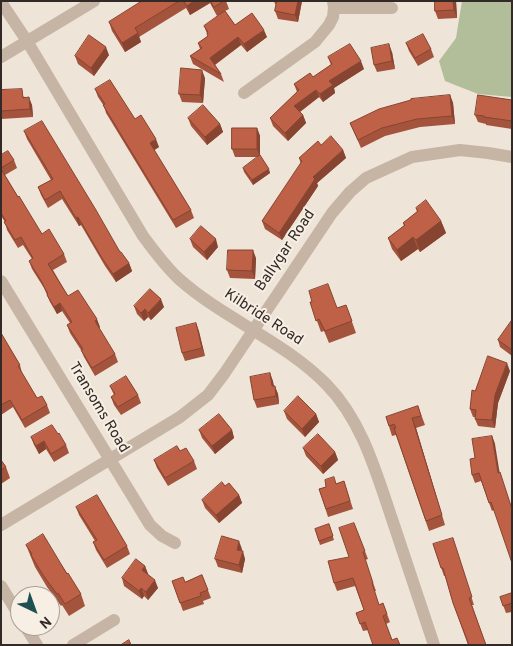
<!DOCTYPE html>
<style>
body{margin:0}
#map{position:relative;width:513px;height:646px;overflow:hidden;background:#efe4d8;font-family:Overpass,sans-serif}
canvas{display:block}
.frame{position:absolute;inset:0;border:2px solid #322a26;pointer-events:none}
.north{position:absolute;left:10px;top:586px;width:50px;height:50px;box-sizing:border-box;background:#f7eee4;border:1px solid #a8a098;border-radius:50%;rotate:138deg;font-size:14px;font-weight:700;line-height:20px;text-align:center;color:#322a26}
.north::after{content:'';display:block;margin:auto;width:18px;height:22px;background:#1e4f51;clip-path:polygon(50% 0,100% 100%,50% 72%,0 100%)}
</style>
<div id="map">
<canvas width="513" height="646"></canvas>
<div class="frame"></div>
<div class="north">N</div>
</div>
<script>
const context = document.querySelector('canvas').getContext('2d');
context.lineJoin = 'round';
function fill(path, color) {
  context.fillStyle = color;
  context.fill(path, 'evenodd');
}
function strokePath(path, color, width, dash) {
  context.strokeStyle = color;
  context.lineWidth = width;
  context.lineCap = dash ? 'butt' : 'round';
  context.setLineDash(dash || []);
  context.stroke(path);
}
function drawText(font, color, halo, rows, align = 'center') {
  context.font = font + ' Overpass,sans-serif';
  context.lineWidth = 4;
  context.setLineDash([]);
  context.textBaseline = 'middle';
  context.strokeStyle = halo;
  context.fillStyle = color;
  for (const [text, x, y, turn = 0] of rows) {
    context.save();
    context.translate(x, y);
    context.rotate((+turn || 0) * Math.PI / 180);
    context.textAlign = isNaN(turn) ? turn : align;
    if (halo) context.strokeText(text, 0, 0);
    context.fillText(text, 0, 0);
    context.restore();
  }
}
fill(new Path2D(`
 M 462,1 L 512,1 L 512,97 L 478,94 L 445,81 L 439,61 L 456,38 Z`), '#b2bd99');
strokePath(new Path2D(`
 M 1,2 L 27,41 L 143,236 C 154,251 165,266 179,279 C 224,319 284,341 327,385 C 362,421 376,472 392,519 C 406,561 420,603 434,645
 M 334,8 L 392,8
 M 1,57 L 94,1
 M 244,93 L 315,42 L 329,25 L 333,17 L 334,8 L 333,1
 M 1,281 L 150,525 L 162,536 L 175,543
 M 1,525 L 180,417 L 208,395 L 224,374 L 332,213 L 350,192 L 366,178 L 412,157 L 460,150 L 488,153 L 512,157
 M 1,586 L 20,617
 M 25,626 L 37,645
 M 73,645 L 114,620`), '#c6b4a5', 12);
fill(new Path2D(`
 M 142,1 L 226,1 L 229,9 L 225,11 L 235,25 L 267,37 L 247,52 L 241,45 L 215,65 L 221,74 L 224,82 L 193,64 L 190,56 L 200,49 L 198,43 L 208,36 L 204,26 L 221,14 L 217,16 L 210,3 L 190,15 L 186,8 L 139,37 L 141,42 L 125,52 L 112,31 L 109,22 Z
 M 274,1 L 302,1 L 298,22 L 278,19 L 275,11 L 276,4 L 275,4 Z
 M 456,1 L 457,18 L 438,19 L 435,11 Z
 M 406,43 L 431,49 L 434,57 L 418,66 L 409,51 Z
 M 392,52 L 395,69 L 377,72 L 374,65 Z
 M 109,55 L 94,76 L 78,64 L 75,56 Z
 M 328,57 L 364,69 L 334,88 L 335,93 L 323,102 L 319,97 L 300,112 L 303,115 L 306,123 L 288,141 L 273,126 L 270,118 L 297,92 L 294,84 L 313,77 L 331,65 Z
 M 205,78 L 203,103 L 182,102 L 179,94 Z
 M 95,89 L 135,119 L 159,147 L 154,150 L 191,210 L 194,218 L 176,228 L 106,113 L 104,106 L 98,97 Z
 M 1,90 L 25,97 L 32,105 L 33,117 L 1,119 Z
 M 450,95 L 453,103 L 455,124 L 420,127 L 385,136 L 361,148 L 350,123 Z
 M 512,100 L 512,129 L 486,125 L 486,124 L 478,122 L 475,115 Z
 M 188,118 L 220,124 L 223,132 L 207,145 L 191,126 Z
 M 257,128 L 260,136 L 260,156 L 270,173 L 253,185 L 244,172 L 243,168 L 258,157 L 235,157 L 232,149 Z
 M 24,131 L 129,263 L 132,271 L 131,272 L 116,282 L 105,266 L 81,225 L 79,226 L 62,199 L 48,208 L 41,195 L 38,187 L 51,180 L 27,139 Z
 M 321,145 L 343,150 L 346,158 L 317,183 L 318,186 L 282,240 L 265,229 L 262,221 L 301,164 L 299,158 Z
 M 1,155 L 14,160 L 17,168 L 5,175 L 18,197 L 42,234 L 64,254 L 67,262 L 53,270 L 68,296 L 100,327 L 99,328 L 115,354 L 118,362 L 95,376 L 84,357 L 81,350 L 70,333 L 67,325 L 70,323 L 62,311 L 57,314 L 50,302 L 44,288 L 32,269 L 29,261 L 32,259 L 23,245 L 18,248 L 7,230 L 5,222 L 1,216 Z
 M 416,208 L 441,221 L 446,233 L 420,252 L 418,249 L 401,261 L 392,249 L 388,238 L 404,226 L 403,223 L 417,212 Z
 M 190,239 L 218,247 L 207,260 L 193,247 Z
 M 256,258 L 255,279 L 230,278 L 227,270 Z
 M 310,302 L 337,308 L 346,305 L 356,333 L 329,343 L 324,331 L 321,332 Z
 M 134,306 L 164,307 L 151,320 L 148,317 L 144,321 L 137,314 Z
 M 512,320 L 512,356 L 500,347 L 498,340 Z
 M 196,323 L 205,356 L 185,361 L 182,353 Z
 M 1,333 L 20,365 L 22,373 L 37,398 L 47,405 L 50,413 L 25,428 L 13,407 L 1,415 Z
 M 510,371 L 498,403 L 495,428 L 478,426 L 475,419 L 476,417 L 473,417 L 470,409 L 475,391 Z
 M 270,373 L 274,386 L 278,394 L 279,404 L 257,408 L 254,400 Z
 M 110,386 L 138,395 L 141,403 L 121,415 L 114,405 L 111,397 L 114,395 Z
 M 418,406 L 425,425 L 416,428 L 445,525 L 429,531 L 396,435 L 392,436 L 386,417 Z
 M 284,411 L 316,414 L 319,422 L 305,437 L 287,419 Z
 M 199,430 L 232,430 L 234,438 L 215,454 L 202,438 Z
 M 58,434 L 66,445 L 69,453 L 54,462 L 46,449 L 39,454 L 34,445 L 31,437 Z
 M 492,436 L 495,444 L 494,510 L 492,511 L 481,481 L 475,483 L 472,475 L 475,458 Z
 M 303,448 L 335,452 L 338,460 L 323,474 L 306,456 Z
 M 180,451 L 194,461 L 197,469 L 168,486 L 157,468 L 154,460 Z
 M 1,460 L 6,467 L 10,478 L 1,484 Z
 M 344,481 L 353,509 L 328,517 L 319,489 Z
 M 225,486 L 239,495 L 242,503 L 219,523 L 205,508 L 202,500 Z
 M 76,507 L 127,546 L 130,554 L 107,568 L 96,550 L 93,542 L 95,541 L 79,515 Z
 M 354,523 L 368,559 L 365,560 L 376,591 L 374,591 L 379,605 L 383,603 L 390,622 L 386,624 L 392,640 L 400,645 L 368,630 L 363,631 L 356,613 L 364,610 L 355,586 L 337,591 L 334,583 L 349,557 Z
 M 329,524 L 334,540 L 320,545 L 315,529 Z
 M 433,544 L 455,546 L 474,605 L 472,605 L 486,645 L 468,645 L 453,603 L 445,576 L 444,576 Z
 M 26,545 L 61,564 L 81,594 L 85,606 L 69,616 L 62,605 L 61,606 L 47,587 L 35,567 Z
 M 242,549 L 241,551 L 245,559 L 242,573 L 218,567 L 215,559 Z
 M 145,566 L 148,574 L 158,588 L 148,600 L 144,596 L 142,599 L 124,586 L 122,578 Z
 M 202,575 L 211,598 L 203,601 L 204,604 L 183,611 L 172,581 L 185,582 Z
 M 512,593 L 512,612 L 506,613 L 500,597 Z`), '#a4533c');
fill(new Path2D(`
 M 194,1 L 209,1 L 210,3 L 190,15 L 187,6 Z
 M 298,1 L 302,1 L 298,22 L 295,15 Z
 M 453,1 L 456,1 L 457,18 L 454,10 Z
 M 264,30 L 267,37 L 247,52 L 244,44 Z
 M 138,33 L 141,42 L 125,52 L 122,43 Z
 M 238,37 L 241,45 L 213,66 L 210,58 Z
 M 389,44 L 392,52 L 395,69 L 392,61 Z
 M 106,47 L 109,55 L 94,76 L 91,68 Z
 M 361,61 L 364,69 L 334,88 L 335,93 L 323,102 L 320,94 L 329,81 Z
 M 202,70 L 205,78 L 203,103 L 200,95 Z
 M 316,90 L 319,97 L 297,114 L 294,106 Z
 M 450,95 L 453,103 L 455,124 L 452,116 Z
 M 29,97 L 32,105 L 33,117 L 30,109 Z
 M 303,115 L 306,123 L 288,141 L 285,133 Z
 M 220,124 L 223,132 L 207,145 L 205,137 Z
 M 257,128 L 260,136 L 260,157 L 257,149 Z
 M 156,139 L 159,147 L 153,151 L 150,143 Z
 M 343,150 L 346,158 L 317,183 L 318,186 L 282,240 L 279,233 L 313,177 Z
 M 269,169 L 270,173 L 253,185 L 252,180 Z
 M 78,217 L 81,225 L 79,226 L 76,218 Z
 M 441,221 L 446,233 L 420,252 L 416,240 Z
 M 413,237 L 418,249 L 401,261 L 397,250 Z
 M 216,239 L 218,247 L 207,260 L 204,252 Z
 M 253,250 L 256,258 L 255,279 L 252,271 Z
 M 129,263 L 132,271 L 131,272 L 116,282 L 113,274 Z
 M 161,299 L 164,307 L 151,320 L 148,313 Z
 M 60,303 L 62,311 L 57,314 L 54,307 Z
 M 145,309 L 148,317 L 144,321 L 141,313 Z
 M 97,319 L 100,327 L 98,329 L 95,321 Z
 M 196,323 L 199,331 L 205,356 L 202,348 Z
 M 507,363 L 510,371 L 498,403 L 495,428 L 492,420 L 495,395 Z
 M 270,373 L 273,381 L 275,394 L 272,386 Z
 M 275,386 L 278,394 L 279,404 L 276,396 Z
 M 316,414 L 319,422 L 305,437 L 302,429 Z
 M 412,418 L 416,428 L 445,525 L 442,515 Z
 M 232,430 L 234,438 L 215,454 L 212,446 Z
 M 492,436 L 495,444 L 501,481 L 498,473 Z
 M 44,441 L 46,449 L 39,454 L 36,446 Z
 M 335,452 L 338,460 L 323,474 L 321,466 Z
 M 239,495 L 242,503 L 219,523 L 216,515 Z
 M 239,541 L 242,549 L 240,558 L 237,550 Z
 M 243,551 L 245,559 L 242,573 L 239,565 Z
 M 145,566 L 148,574 L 145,578 L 142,570 Z
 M 155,580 L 158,588 L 148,600 L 146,592 Z
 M 141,588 L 144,596 L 142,599 L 139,591 Z`), '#864431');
const building = new Path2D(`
 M 142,1 L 179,1 L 135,28 L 138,33 L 122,43 L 109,22 Z
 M 184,1 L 194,1 L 187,6 Z
 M 211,1 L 224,1 L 214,7 Z
 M 277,1 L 298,1 L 295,15 L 275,11 Z
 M 435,1 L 453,1 L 454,10 L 435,11 Z
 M 225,11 L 235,25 L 252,13 L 264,30 L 244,44 L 238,37 L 210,58 L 221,74 L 190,56 L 202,48 L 198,43 L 208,36 L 207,34 L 208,32 L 204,26 Z
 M 423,34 L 431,49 L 415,58 L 406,43 Z
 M 89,35 L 106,47 L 91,68 L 75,56 Z
 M 350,44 L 361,61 L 329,81 L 333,85 L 320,94 L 316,90 L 294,106 L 303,115 L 285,133 L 270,118 L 299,90 L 294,84 L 310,73 L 313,77 L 332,64 L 328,57 Z
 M 389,44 L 392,61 L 374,65 L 371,48 Z
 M 181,68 L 202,70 L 200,95 L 179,94 Z
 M 110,80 L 135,119 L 141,115 L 156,139 L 150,143 L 191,210 L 173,220 L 103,105 L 105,104 L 95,89 Z
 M 22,89 L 23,98 L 29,97 L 30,109 L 1,111 L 1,90 Z
 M 450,95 L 452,116 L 417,119 L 382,128 L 358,140 L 350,123 L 379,109 L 411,100 L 411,99 Z
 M 478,95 L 512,100 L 512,121 L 484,117 L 484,116 L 475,115 Z
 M 203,105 L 220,124 L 205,137 L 188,118 Z
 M 42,121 L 96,210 L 120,252 L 121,252 L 129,263 L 128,264 L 113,274 L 102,258 L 78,217 L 76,218 L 60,191 L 45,200 L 38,187 L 53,179 L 24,131 Z
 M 232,128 L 257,128 L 257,149 L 232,149 Z
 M 331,136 L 343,150 L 313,177 L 315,179 L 279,233 L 262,221 L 302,161 L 299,158 L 318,141 L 321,145 Z
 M 8,151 L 14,160 L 1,168 L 1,155 Z
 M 260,155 L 269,169 L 252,180 L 243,168 Z
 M 1,169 L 18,197 L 19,196 L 42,234 L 49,229 L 64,254 L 48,264 L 68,296 L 78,290 L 97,319 L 95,321 L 115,354 L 92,368 L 81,350 L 83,349 L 67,325 L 72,322 L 60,303 L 54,307 L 47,295 L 48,294 L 43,285 L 43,284 L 29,261 L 33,258 L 21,237 L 15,240 L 4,222 L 6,221 L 1,213 Z
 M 426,200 L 441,221 L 416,240 L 413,237 L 397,250 L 388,238 L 405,225 L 403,223 L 418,211 L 416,208 Z
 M 201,226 L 216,239 L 204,252 L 190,239 Z
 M 228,250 L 253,250 L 252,271 L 227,270 Z
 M 328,284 L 337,308 L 346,305 L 352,321 L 325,331 L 319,319 L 316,321 L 310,302 L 312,302 L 309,291 Z
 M 150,289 L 161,299 L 148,313 L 145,309 L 141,313 L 134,306 Z
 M 512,320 L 512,350 L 498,340 Z
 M 196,323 L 202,348 L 182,353 L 176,328 Z
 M 1,333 L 20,365 L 18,366 L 37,398 L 42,396 L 47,405 L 22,420 L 10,400 L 1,405 Z
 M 488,356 L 507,363 L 495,395 L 492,420 L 475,419 L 476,410 L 470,409 L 472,390 L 475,391 Z
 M 270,373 L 272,386 L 275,386 L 276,396 L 254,400 L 250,377 Z
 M 126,376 L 138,395 L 118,407 L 111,397 L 115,394 L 110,386 Z
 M 298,396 L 316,414 L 302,429 L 284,411 Z
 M 418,406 L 421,416 L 412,418 L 442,515 L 426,521 L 394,428 L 396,428 L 394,424 L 389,426 L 386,417 Z
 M 219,414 L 232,430 L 212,446 L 199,430 Z
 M 52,425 L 58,434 L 59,433 L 66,445 L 51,454 L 44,441 L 36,446 L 31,437 Z
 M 318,434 L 335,452 L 321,466 L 303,448 Z
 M 492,436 L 498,473 L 500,472 L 512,509 L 512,563 L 491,502 L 489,503 L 479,473 L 472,475 L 470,459 L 475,458 L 472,439 Z
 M 177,446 L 180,451 L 186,448 L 194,461 L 165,478 L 154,460 Z
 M 1,460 L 6,467 L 1,470 Z
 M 334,477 L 336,484 L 344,481 L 350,501 L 326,509 L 319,489 L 326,487 L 325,480 Z
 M 222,482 L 225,486 L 229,483 L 239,495 L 216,515 L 202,500 Z
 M 97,495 L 127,546 L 104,560 L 93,542 L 97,540 L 76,507 Z
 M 354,523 L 365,551 L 363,552 L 373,583 L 372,583 L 379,605 L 383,603 L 387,614 L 383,616 L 392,640 L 397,638 L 400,645 L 373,645 L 365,622 L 360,624 L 356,613 L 364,610 L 353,578 L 334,583 L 328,561 L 349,557 L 339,528 Z
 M 329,524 L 333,536 L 319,541 L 315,529 Z
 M 43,534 L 67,574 L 68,573 L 81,594 L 65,604 L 58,593 L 57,594 L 43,575 L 31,555 L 32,554 L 26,545 Z
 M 222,536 L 239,541 L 237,550 L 243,551 L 239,565 L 215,559 Z
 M 453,538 L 472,597 L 469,598 L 486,645 L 469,645 L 453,603 L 443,568 L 441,568 L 433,544 Z
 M 136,559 L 145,566 L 142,570 L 155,580 L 146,592 L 141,588 L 139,591 L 122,578 Z
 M 202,575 L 208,590 L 200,593 L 201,596 L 180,603 L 172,581 L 183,577 L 185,582 Z
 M 512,593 L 512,603 L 503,606 L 500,597 Z
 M 129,640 L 131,645 L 121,645 Z`);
fill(building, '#bf6146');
strokePath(building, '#864431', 1);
drawText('15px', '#322a26', '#f7eee4', [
 ["Ballygar Road",286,251,-56],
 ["Kilbride Road",263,318,33],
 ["Transoms Road",98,408,59]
]);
</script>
